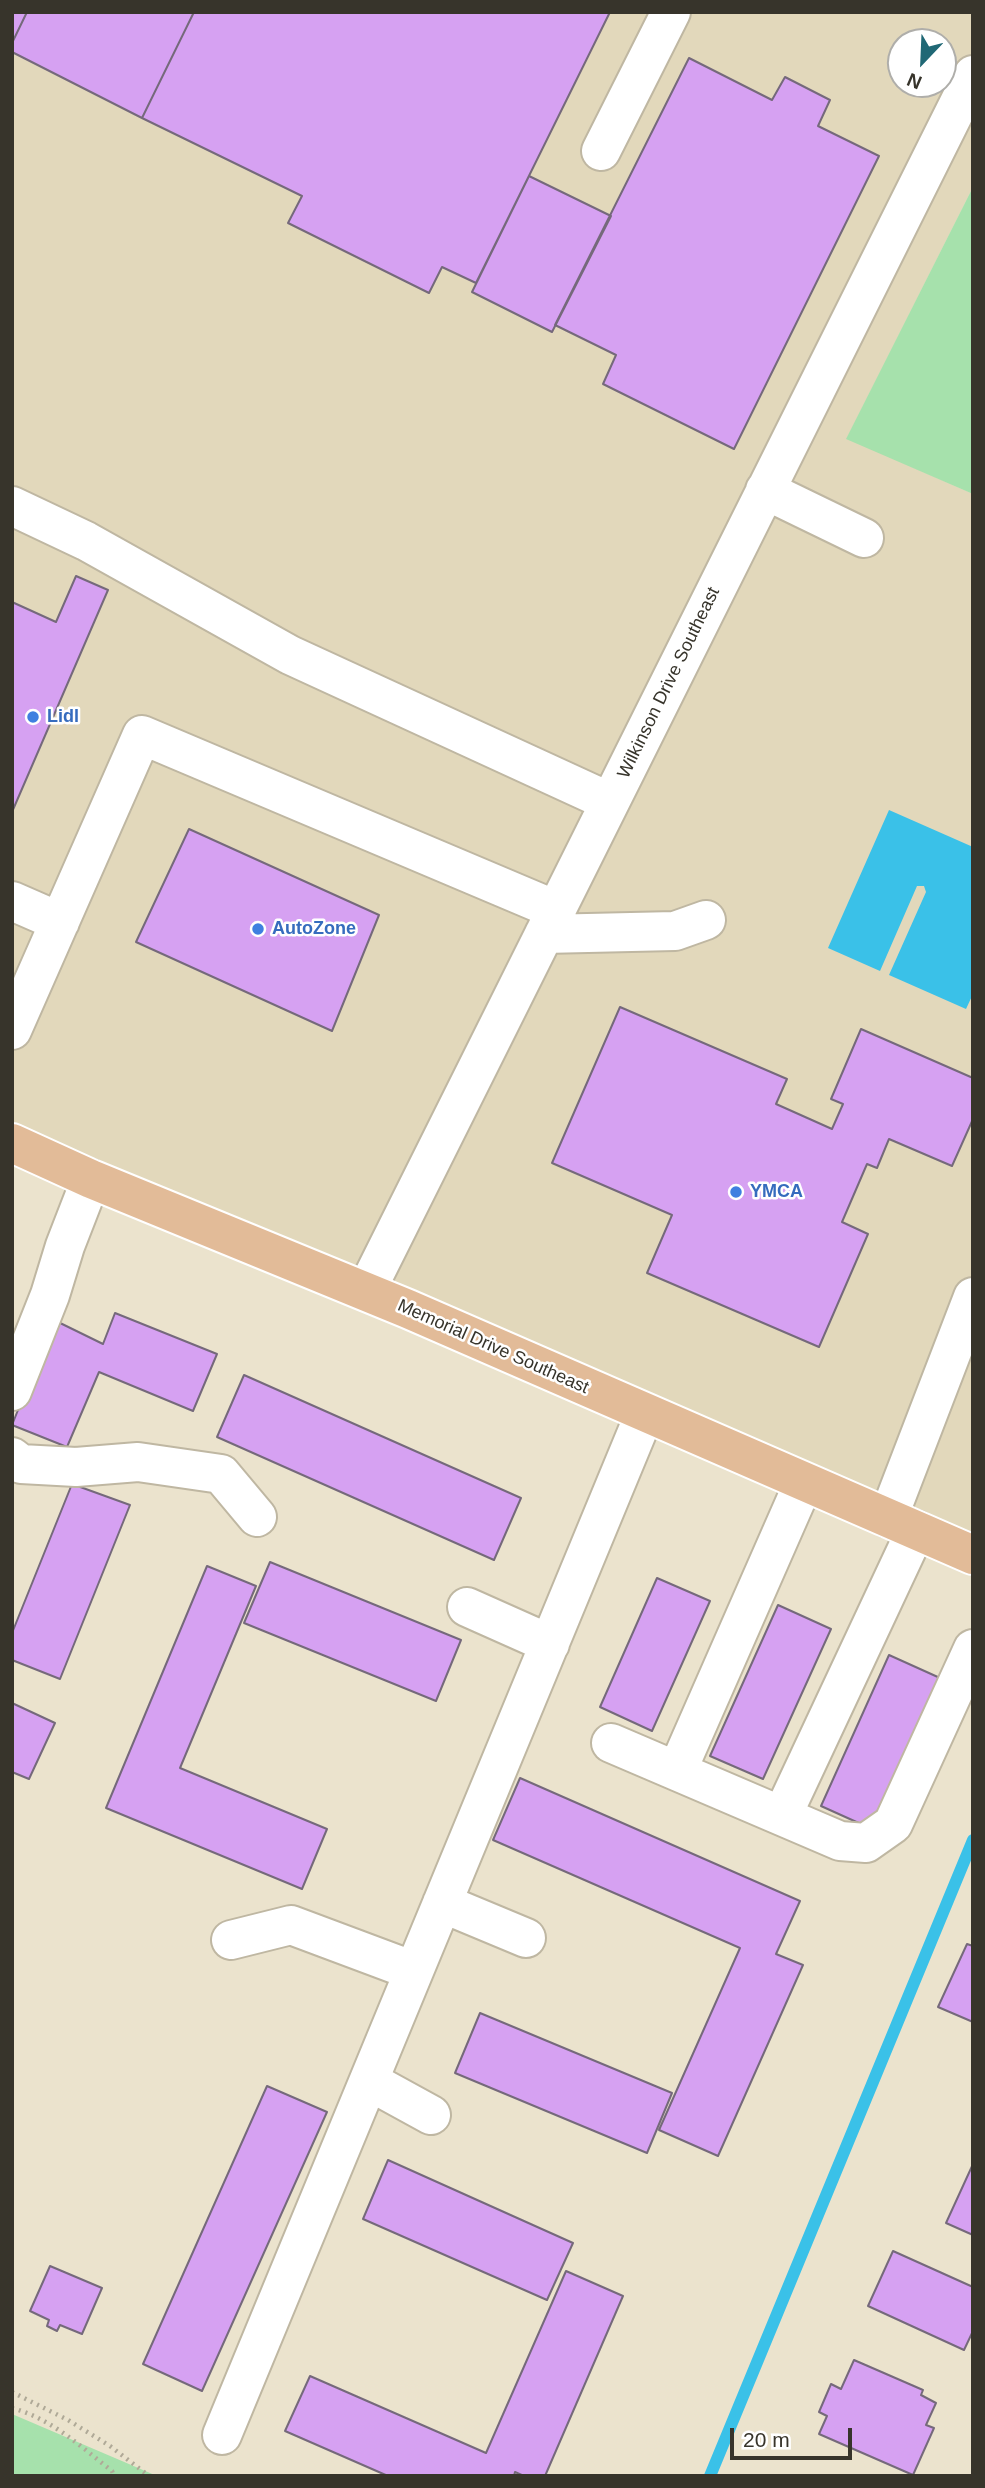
<!DOCTYPE html>
<style>
body{margin:0}
#map{position:relative;width:985px;height:2488px;overflow:hidden;background:#ebe3cd;font-family:Helvetica,sans-serif}
canvas{display:block}
.frame{position:absolute;inset:0;border:14px solid #37342b;pointer-events:none}
.north{position:absolute;left:887px;top:28px;width:70px;height:70px;box-sizing:border-box;background:#fff;border:2px solid #afaeaa;border-radius:50%;rotate:203deg;font-size:19px;font-weight:700;line-height:28px;text-align:center;color:#37342b}
.north::after{content:'';display:block;margin:auto;width:24px;height:32px;background:#206875;clip-path:polygon(50% 0,100% 100%,50% 72%,0 100%)}
.scale{position:absolute;left:730px;top:2428px;width:122px;height:32px;box-sizing:border-box;border:4px solid #37342b;border-top:0;padding-left:9px;font-size:21px;line-height:24px;white-space:nowrap;color:#37342b;-webkit-text-stroke:5px #fff;paint-order:stroke}
</style>
<div id="map">
<canvas width="985" height="2488"></canvas>
<div class="frame"></div>
<div class="north">N</div>
<div class="scale">20 m</div>
</div>
<script>
const context = document.querySelector('canvas').getContext('2d');
context.lineJoin = 'round';
function fill(path, color) {
  context.fillStyle = color;
  context.fill(path, 'evenodd');
}
function strokePath(path, color, width, dash) {
  context.strokeStyle = color;
  context.lineWidth = width;
  context.lineCap = dash ? 'butt' : 'round';
  context.setLineDash(dash || []);
  context.stroke(path);
}
function drawText(font, color, halo, rows, align = 'center') {
  context.font = font + ' Helvetica,sans-serif';
  context.lineWidth = 5;
  context.setLineDash([]);
  context.textBaseline = 'middle';
  context.strokeStyle = halo;
  context.fillStyle = color;
  for (const [text, x, y, turn = 0] of rows) {
    context.save();
    context.translate(x, y);
    context.rotate((+turn || 0) * Math.PI / 180);
    context.textAlign = isNaN(turn) ? turn : align;
    if (halo) context.strokeText(text, 0, 0);
    context.fillText(text, 0, 0);
    context.restore();
  }
}
fill(new Path2D(`
 M 12,12 L 973,12 L 973,187 L 847,438 L 973,494 L 973,1569 L 12,1153 ZM 901,42 L 943,42 L 943,84 L 901,84 Z`), '#e2d8bb');
fill(new Path2D(`
 M 973,187 L 973,494 L 846,439 Z
 M 12,2414 L 157,2476 L 12,2476 Z`), '#a6e1ac');
fill(new Path2D(`
 M 889,810 L 973,847 L 973,994 L 966,1009 L 889,975 L 926,892 L 924,886 L 917,886 L 880,971 L 828,948 Z`), '#3ac1e8');
strokePath(new Path2D(`
 M 710,2476 L 973,1840`), '#3ac1e8', 12);
const building = new Path2D(`
 M 12,12 L 27,12 L 12,43 Z
 M 27,12 L 194,12 L 142,118 L 12,52 L 12,43 Z
 M 194,12 L 610,12 L 476,283 L 442,267 L 429,293 L 288,223 L 302,196 L 142,118 Z
 M 689,58 L 772,100 L 785,77 L 830,100 L 818,126 L 879,156 L 734,449 L 603,384 L 616,355 L 555,325 Z
 M 529,176 L 611,216 L 552,332 L 472,292 Z
 M 76,576 L 108,590 L 12,812 L 12,602 L 56,622 Z
 M 189,829 L 379,915 L 332,1031 L 136,942 Z
 M 620,1007 L 787,1079 L 776,1104 L 832,1129 L 843,1104 L 831,1099 L 861,1029 L 973,1078 L 973,1119 L 952,1166 L 889,1139 L 877,1168 L 867,1164 L 842,1222 L 868,1234 L 819,1347 L 647,1273 L 672,1215 L 552,1163 Z
 M 115,1313 L 217,1354 L 193,1411 L 99,1372 L 67,1447 L 12,1425 L 54,1320 L 103,1344 Z
 M 244,1375 L 521,1498 L 494,1560 L 217,1437 Z
 M 72,1484 L 130,1505 L 60,1679 L 12,1660 L 12,1633 Z
 M 270,1562 L 461,1640 L 436,1701 L 244,1623 Z
 M 207,1566 L 256,1586 L 180,1768 L 327,1829 L 302,1889 L 106,1808 Z
 M 657,1578 L 710,1601 L 652,1731 L 600,1707 Z
 M 778,1605 L 831,1629 L 763,1779 L 710,1756 Z
 M 889,1655 L 940,1678 L 872,1829 L 821,1806 Z
 M 12,1703 L 55,1723 L 29,1779 L 12,1772 Z
 M 520,1778 L 800,1901 L 776,1954 L 803,1965 L 718,2156 L 659,2130 L 740,1948 L 493,1840 Z
 M 967,1944 L 973,1946 L 973,2022 L 938,2007 Z
 M 480,2013 L 672,2093 L 647,2153 L 455,2073 Z
 M 267,2086 L 327,2112 L 202,2391 L 143,2364 Z
 M 388,2160 L 573,2243 L 547,2300 L 363,2219 Z
 M 973,2164 L 973,2235 L 946,2223 Z
 M 893,2251 L 973,2287 L 973,2331 L 964,2350 L 868,2306 Z
 M 50,2266 L 102,2288 L 82,2334 L 60,2325 L 57,2331 L 47,2326 L 49,2320 L 30,2311 Z
 M 566,2271 L 623,2296 L 545,2476 L 524,2476 L 515,2472 L 514,2476 L 388,2476 L 285,2431 L 310,2376 L 486,2453 Z
 M 854,2360 L 923,2390 L 921,2395 L 936,2403 L 926,2425 L 934,2428 L 913,2475 L 819,2434 L 827,2416 L 819,2412 L 831,2384 L 841,2389 Z`);
fill(building, '#d6a1f2');
strokePath(building, '#75697b', 2);
const minor = new Path2D(`
 M 601,151 L 671,12
 M 765,490 L 864,538
 M 12,506 L 86,541 L 290,655 L 610,802
 M 12,901 L 60,922
 M 544,934 L 675,931 L 706,920
 M 12,1030 L 142,735 L 556,910
 M 366,1291 L 973,75
 M 12,1391 L 50,1295 L 65,1246 L 91,1179
 M 12,1457 L 21,1464 L 76,1467 L 138,1462 L 221,1474 L 257,1517
 M 888,1518 L 973,1297
 M 467,1607 L 550,1644
 M 611,1743 L 840,1841 L 866,1843 L 893,1824 L 973,1649
 M 677,1771 L 804,1482
 M 782,1816 L 916,1530
 M 442,1903 L 526,1938
 M 231,1940 L 291,1925 L 414,1971
 M 369,2081 L 431,2115
 M 222,2435 L 645,1413`);
const major = new Path2D(`
 M 12,1143 L 91,1179 L 408,1309 L 973,1555`);
strokePath(minor, '#bfb7a2', 42);
strokePath(major, '#fff', 42);
strokePath(new Path2D(`
 M 12,2392 L 68,2420 L 110,2446 L 149,2476
 M 12,2408 C 52,2419 80,2446 112,2471 L 114,2476`), '#afa997', 4.5, [2, 5]);
strokePath(minor, '#fff', 38);
strokePath(major, '#e2bb98', 38);
for (const [x, y, r, color] of [
 [33,717,7,"#3f7fe0"],
 [258,929,7,"#3f7fe0"],
 [736,1192,7,"#3f7fe0"]
]) {
  const dot = new Path2D();
  dot.arc(x, y, r, 0, 2 * Math.PI);
  context.fillStyle = color;
  context.fill(dot);
  strokePath(dot, '#fff', 2.5);
}
drawText('18px', '#37342b', '#fff', [
 ["Wilkinson Drive Southeast",669,683,-64],
 ["Memorial Drive Southeast",493,1347,24]
]);
drawText('bold 18px', '#366cbe', '#fff', [
 ["Lidl",47,717],
 ["AutoZone",272,929],
 ["YMCA",750,1192]
], 'left');
</script>
